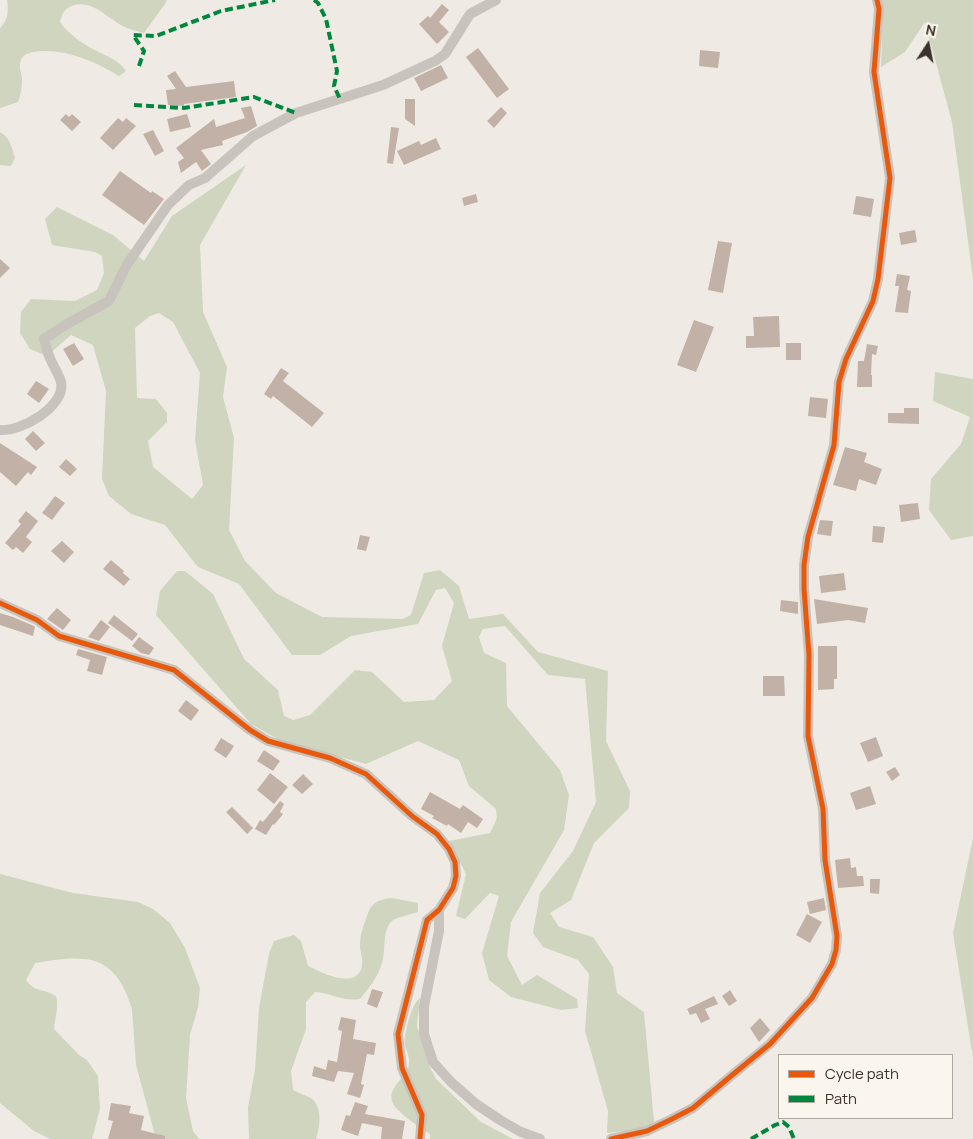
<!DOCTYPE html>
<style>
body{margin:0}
#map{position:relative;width:973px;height:1139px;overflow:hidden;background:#efebe4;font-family:Manrope,sans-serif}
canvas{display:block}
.legend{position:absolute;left:778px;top:1054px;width:175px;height:65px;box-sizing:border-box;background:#fbf6ed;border:1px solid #aea79f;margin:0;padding:6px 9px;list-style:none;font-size:15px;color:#3a312a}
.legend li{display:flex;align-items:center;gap:10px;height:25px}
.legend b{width:25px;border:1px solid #aea79f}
.north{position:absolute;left:903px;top:20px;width:50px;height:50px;-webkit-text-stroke:4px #fbf6ed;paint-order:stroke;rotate:11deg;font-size:14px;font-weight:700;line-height:20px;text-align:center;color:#3a312a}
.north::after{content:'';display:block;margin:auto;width:18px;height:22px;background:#3a312a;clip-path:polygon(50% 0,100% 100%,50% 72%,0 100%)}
</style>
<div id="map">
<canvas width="973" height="1139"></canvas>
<ul class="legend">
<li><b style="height:6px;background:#e8590c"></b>Cycle path</li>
<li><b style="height:6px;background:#00873e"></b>Path</li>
</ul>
<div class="north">N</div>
</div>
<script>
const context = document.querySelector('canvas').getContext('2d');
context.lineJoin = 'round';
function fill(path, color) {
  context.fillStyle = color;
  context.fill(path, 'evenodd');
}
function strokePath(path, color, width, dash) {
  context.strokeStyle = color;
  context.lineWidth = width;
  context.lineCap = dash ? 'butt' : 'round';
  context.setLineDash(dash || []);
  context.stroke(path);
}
fill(new Path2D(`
 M 7,0 L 167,0 L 165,4 L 144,33 C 138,31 131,30 125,27 C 109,20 94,0 74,5 C 65,8 62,13 60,22 C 68,34 84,45 97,51 C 108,57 119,60 126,71 L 119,76 C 95,61 62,47 33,52 C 28,53 23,55 21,60 C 18,67 22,73 22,79 C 22,87 21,95 18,102 L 0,108 L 0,28 C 8,20 9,11 7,0 Z
 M 881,0 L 973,0 L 973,279 L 952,122 L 925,22 L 905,52 L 881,67 L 883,9 Z
 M 0,132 C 10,137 12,148 15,158 L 11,166 L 0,165 Z
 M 246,165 L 200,245 L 203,312 L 227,367 L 223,397 L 234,438 L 229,530 L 245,561 L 276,593 L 322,617 L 403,619 L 411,615 L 424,573 L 440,570 L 459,586 L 469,619 L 503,614 L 538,652 L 608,671 L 606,741 L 630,791 L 629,808 L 594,843 L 571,900 L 550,913 L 559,927 L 593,937 L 613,967 L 617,993 L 644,1012 L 654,1122 L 644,1129 L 607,1133 L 608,1111 L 585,1031 L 589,974 L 578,960 L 543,947 L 533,933 L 540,893 L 573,851 L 596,802 L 585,679 L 548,675 L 505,626 L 483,629 L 479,637 L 484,653 L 506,663 L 507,706 L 560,770 L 569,795 L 564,830 L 511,922 L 507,956 L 522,985 L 537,975 L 577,999 L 578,1008 L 561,1010 L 511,997 L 489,980 L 482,953 L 499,896 L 490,893 L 465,919 L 456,916 L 466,874 L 449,841 L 490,833 L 497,818 L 496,809 L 469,786 L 459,760 L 418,741 L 366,764 L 281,741 L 251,724 L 156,615 L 160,591 L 177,571 L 185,571 L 213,594 L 244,659 L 278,690 L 284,716 L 293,720 L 310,715 L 355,670 L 372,672 L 404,702 L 434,700 L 452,681 L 442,646 L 454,603 L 445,588 L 436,590 L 418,624 L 351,636 L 320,655 L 292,655 L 239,584 L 198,567 L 165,525 L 131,514 L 109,496 L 102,479 L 106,391 L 93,345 L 71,335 L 47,356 L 30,349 L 20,333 L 21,312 L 31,299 L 75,301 L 97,290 L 104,273 L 102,256 L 95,252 L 52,245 L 45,219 L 57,207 L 113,235 L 144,261 L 172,216 ZM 159,313 L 173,322 L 200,373 L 195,440 L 203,485 L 192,499 L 153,467 L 148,441 L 167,422 L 167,413 L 156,399 L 137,398 L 135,328 L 150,316 Z
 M 935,372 L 973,379 L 973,536 L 951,540 L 929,510 L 931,479 L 961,444 L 970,417 L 933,401 Z
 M 973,838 L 973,1058 L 953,933 Z
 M 0,874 L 73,893 L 138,902 L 153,909 L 170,923 L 185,948 L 200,988 L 198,1007 L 190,1035 L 186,1098 L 193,1131 L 199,1139 L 156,1139 L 136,1065 L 132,1009 C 115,953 87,954 35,963 L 26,980 C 35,993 43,988 56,996 C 59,1007 55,1018 54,1029 L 79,1055 L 87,1060 L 98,1076 L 100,1109 L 92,1139 L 50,1139 L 34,1131 L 0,1103 Z
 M 392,898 L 418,903 L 418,912 C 412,914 395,918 392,921 C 382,930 386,950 382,963 C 378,977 369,988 360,999 C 344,1002 331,993 315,992 L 306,1002 L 306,1029 L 291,1071 L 293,1090 C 298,1093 305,1095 311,1098 C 323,1107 320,1127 316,1139 L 249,1139 L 248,1107 L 255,1070 L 259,1008 L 269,954 L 274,941 L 294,935 L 301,941 L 308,966 C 320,972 358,991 362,966 C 363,959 361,953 360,947 C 360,935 363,927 367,916 C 371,903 378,899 392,898 Z
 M 420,998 L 417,1026 L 429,1065 L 436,1079 L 481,1122 L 513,1139 L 430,1139 L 430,1134 C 420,1127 395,1112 392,1101 C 388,1085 408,1078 409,1064 C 410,1056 406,1051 405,1045 C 403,1036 412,1002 420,998 Z`), '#cfd5be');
fill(new Path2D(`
 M 442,4 L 449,10 L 439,22 L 449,32 L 437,44 L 419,24 L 428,16 L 430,18 Z
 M 478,48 L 509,89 L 497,98 L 466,57 Z
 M 700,50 L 720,52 L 718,68 L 699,66 Z
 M 441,65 L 448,78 L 421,91 L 414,78 Z
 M 175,71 L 186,87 L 234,81 L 236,97 L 184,104 L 184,106 L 168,105 L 166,90 L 176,89 L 167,76 Z
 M 405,99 L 415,99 L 415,126 L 405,119 Z
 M 251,106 L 257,126 L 247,132 L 222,141 L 223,145 L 201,150 L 211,164 L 202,171 L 196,162 L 181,173 L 178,162 L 184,158 L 176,148 L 214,119 L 216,127 L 245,118 L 241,108 Z
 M 501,107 L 507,113 L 494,128 L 487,121 Z
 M 66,114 L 69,117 L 72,114 L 81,122 L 72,131 L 60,120 Z
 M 187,114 L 191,127 L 170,132 L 167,119 Z
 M 118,118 L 123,122 L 126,118 L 136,126 L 113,150 L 100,138 Z
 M 391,127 L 399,128 L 393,164 L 387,163 Z
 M 153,130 L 164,151 L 155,156 L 143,134 Z
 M 436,138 L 441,149 L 404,165 L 397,151 L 419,141 L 421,145 Z
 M 120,171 L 151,193 L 152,191 L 164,199 L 144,225 L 102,195 Z
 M 476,194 L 478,202 L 464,206 L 462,198 Z
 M 856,196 L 874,199 L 871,217 L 853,214 Z
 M 915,230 L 917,242 L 901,245 L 899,233 Z
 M 718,241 L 732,243 L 723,293 L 708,290 Z
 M 0,259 L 10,268 L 0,278 Z
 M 897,274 L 910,276 L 907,290 L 911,291 L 908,313 L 895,312 L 899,286 L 895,286 Z
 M 779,316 L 780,347 L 746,348 L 746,336 L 754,336 L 753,317 Z
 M 694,320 L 714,327 L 696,372 L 677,365 Z
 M 74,343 L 84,359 L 73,366 L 63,349 Z
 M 786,343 L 801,343 L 801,360 L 786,360 Z
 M 867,344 L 878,346 L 876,355 L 872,354 L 871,375 L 872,375 L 872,387 L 857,387 L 858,361 L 864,361 Z
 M 281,368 L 289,373 L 283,381 L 324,413 L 312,427 L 273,396 L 271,399 L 264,394 Z
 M 36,381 L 49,389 L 39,403 L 27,394 Z
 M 810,397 L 828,399 L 826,418 L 808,416 Z
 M 904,408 L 919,408 L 919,424 L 888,423 L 888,413 L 904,413 Z
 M 33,431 L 45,443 L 36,451 L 25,439 Z
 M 0,443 L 37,467 L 31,475 L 28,472 L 16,486 L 0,472 Z
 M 845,447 L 867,453 L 864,462 L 882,469 L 876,485 L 859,479 L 856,491 L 833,485 Z
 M 66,459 L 77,469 L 70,476 L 59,467 Z
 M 55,496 L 65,503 L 52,520 L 42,513 Z
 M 918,503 L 920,519 L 901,522 L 899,505 Z
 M 26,511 L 38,521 L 26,537 L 32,542 L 23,553 L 16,547 L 13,550 L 5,543 L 21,524 L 18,521 Z
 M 820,520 L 833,521 L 831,536 L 817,534 Z
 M 873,526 L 885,527 L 883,543 L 872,542 Z
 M 360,535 L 370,537 L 366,551 L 357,549 Z
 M 62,541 L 74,552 L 64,563 L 51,551 Z
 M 111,560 L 124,571 L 123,573 L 130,579 L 124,586 L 103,569 Z
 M 844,573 L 846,590 L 821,593 L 819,576 Z
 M 814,599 L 868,608 L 865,623 L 848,620 L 817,624 Z
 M 781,600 L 798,602 L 798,614 L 780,611 Z
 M 57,608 L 71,620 L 63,630 L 47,619 Z
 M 0,613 L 13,617 L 34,626 L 35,627 L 33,636 L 0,625 Z
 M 114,615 L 138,634 L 132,641 L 108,623 Z
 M 101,620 L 110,627 L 99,641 L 88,637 Z
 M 139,637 L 154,648 L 149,655 L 141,653 L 132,646 Z
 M 818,646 L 837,646 L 837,679 L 834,679 L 834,689 L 818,690 Z
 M 78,649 L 107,657 L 102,675 L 87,671 L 90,660 L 76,655 Z
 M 763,676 L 784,676 L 785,696 L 763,696 Z
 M 186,700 L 199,710 L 191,721 L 178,711 Z
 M 876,737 L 883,756 L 868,762 L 860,743 Z
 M 221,738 L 234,746 L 226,758 L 214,750 Z
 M 264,750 L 280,761 L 273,771 L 257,761 Z
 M 895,767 L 900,775 L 892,781 L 886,772 Z
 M 270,773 L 288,787 L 274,804 L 257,790 Z
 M 303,774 L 313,784 L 302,794 L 292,785 Z
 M 870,786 L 876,804 L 856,810 L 850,793 Z
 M 430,792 L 460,809 L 463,805 L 483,819 L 477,828 L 468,822 L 461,833 L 448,824 L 447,826 L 432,818 L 434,816 L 421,809 Z
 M 280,801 L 284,804 L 280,812 L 283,814 L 274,825 L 273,824 L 266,835 L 255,829 L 260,820 L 263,822 Z
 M 232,807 L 253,828 L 247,834 L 226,812 Z
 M 850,858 L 851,868 L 856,867 L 857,876 L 863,876 L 864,886 L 838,888 L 835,860 Z
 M 870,879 L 880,879 L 879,894 L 870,893 Z
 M 824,898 L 826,910 L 810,914 L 807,902 Z
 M 807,914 L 822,922 L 810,943 L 796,935 Z
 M 372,989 L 383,992 L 377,1008 L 367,1004 Z
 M 730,990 L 737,1001 L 729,1006 L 722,996 Z
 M 714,996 L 718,1004 L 705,1009 L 710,1019 L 701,1023 L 696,1013 L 690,1015 L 687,1009 Z
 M 341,1017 L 356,1020 L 353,1039 L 376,1043 L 374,1055 L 367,1054 L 361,1084 L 364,1085 L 360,1098 L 347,1094 L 354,1073 L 338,1071 L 334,1082 L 312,1076 L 314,1066 L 326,1070 L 328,1060 L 337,1062 L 342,1031 L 338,1030 Z
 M 760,1018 L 770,1030 L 759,1042 L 750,1028 Z
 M 355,1102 L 368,1106 L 365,1114 L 405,1121 L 402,1139 L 381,1139 L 382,1127 L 362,1123 L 358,1136 L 341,1130 L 346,1115 L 350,1116 Z
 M 111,1103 L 131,1106 L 129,1113 L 144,1116 L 141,1130 L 165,1136 L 165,1139 L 108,1139 L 113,1121 L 108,1120 Z`), '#c2b1a6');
strokePath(new Path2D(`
 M 0,430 C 20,432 66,407 61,382 C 59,374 53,366 50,358 C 47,352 46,345 44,339 L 67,324 L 109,301 L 126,266 L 168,205 L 189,185 L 205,178 L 253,136 L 296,113 L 383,85 L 435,61 L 445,54 L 470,14 L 496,0
 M 0,603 L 37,620 L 59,636 L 174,670 L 250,730 L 268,741 L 330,758 L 366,774 L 412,816 L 437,834 L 449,849 L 455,862 L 456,876 L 453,888 L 439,910 L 427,920 L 398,1034 L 402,1068 L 422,1115 L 420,1139
 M 439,910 L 439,931 L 424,1006 L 424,1034 L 433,1062 L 451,1082 L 476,1104 L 500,1120 L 521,1132 L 540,1139
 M 611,1139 L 647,1131 L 672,1119 L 693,1108 L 731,1076 L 770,1044 L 812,998 L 832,964 L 836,950 L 837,936 L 825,860 L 823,809 L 808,736 L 809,655 L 804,589 L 804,565 L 808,537 L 834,445 L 839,382 L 846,359 L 873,301 L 878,279 L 890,178 L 874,72 L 879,9 L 877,0`), '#c8c3bd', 10);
strokePath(new Path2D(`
 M 314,0 L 318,3 L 326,19 L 337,71 L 334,86 L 340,99
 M 139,66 L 144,51 L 133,35 L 156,36 L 221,11 L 275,0
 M 134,105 L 184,108 L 254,97 L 296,113
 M 751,1139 L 775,1125 L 783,1122 L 789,1127 L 794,1139`), '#00873e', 4, [8, 4]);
strokePath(new Path2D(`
 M 0,603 L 37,620 L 59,636 L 174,670 L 250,730 L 268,741 L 330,758 L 366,774 L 412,816 L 437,834 L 449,849 L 455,862 L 456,876 L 453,888 L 439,910 L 427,920 L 398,1034 L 402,1068 L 422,1115 L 420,1139
 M 611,1139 L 647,1131 L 672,1119 L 693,1108 L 731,1076 L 770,1044 L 812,998 L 832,964 L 836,950 L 837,936 L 825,860 L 823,809 L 808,736 L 809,655 L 804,589 L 804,565 L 808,537 L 834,445 L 839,382 L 846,359 L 873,301 L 878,279 L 890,178 L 874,72 L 879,9 L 877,0`), '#e8590c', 5);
</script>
